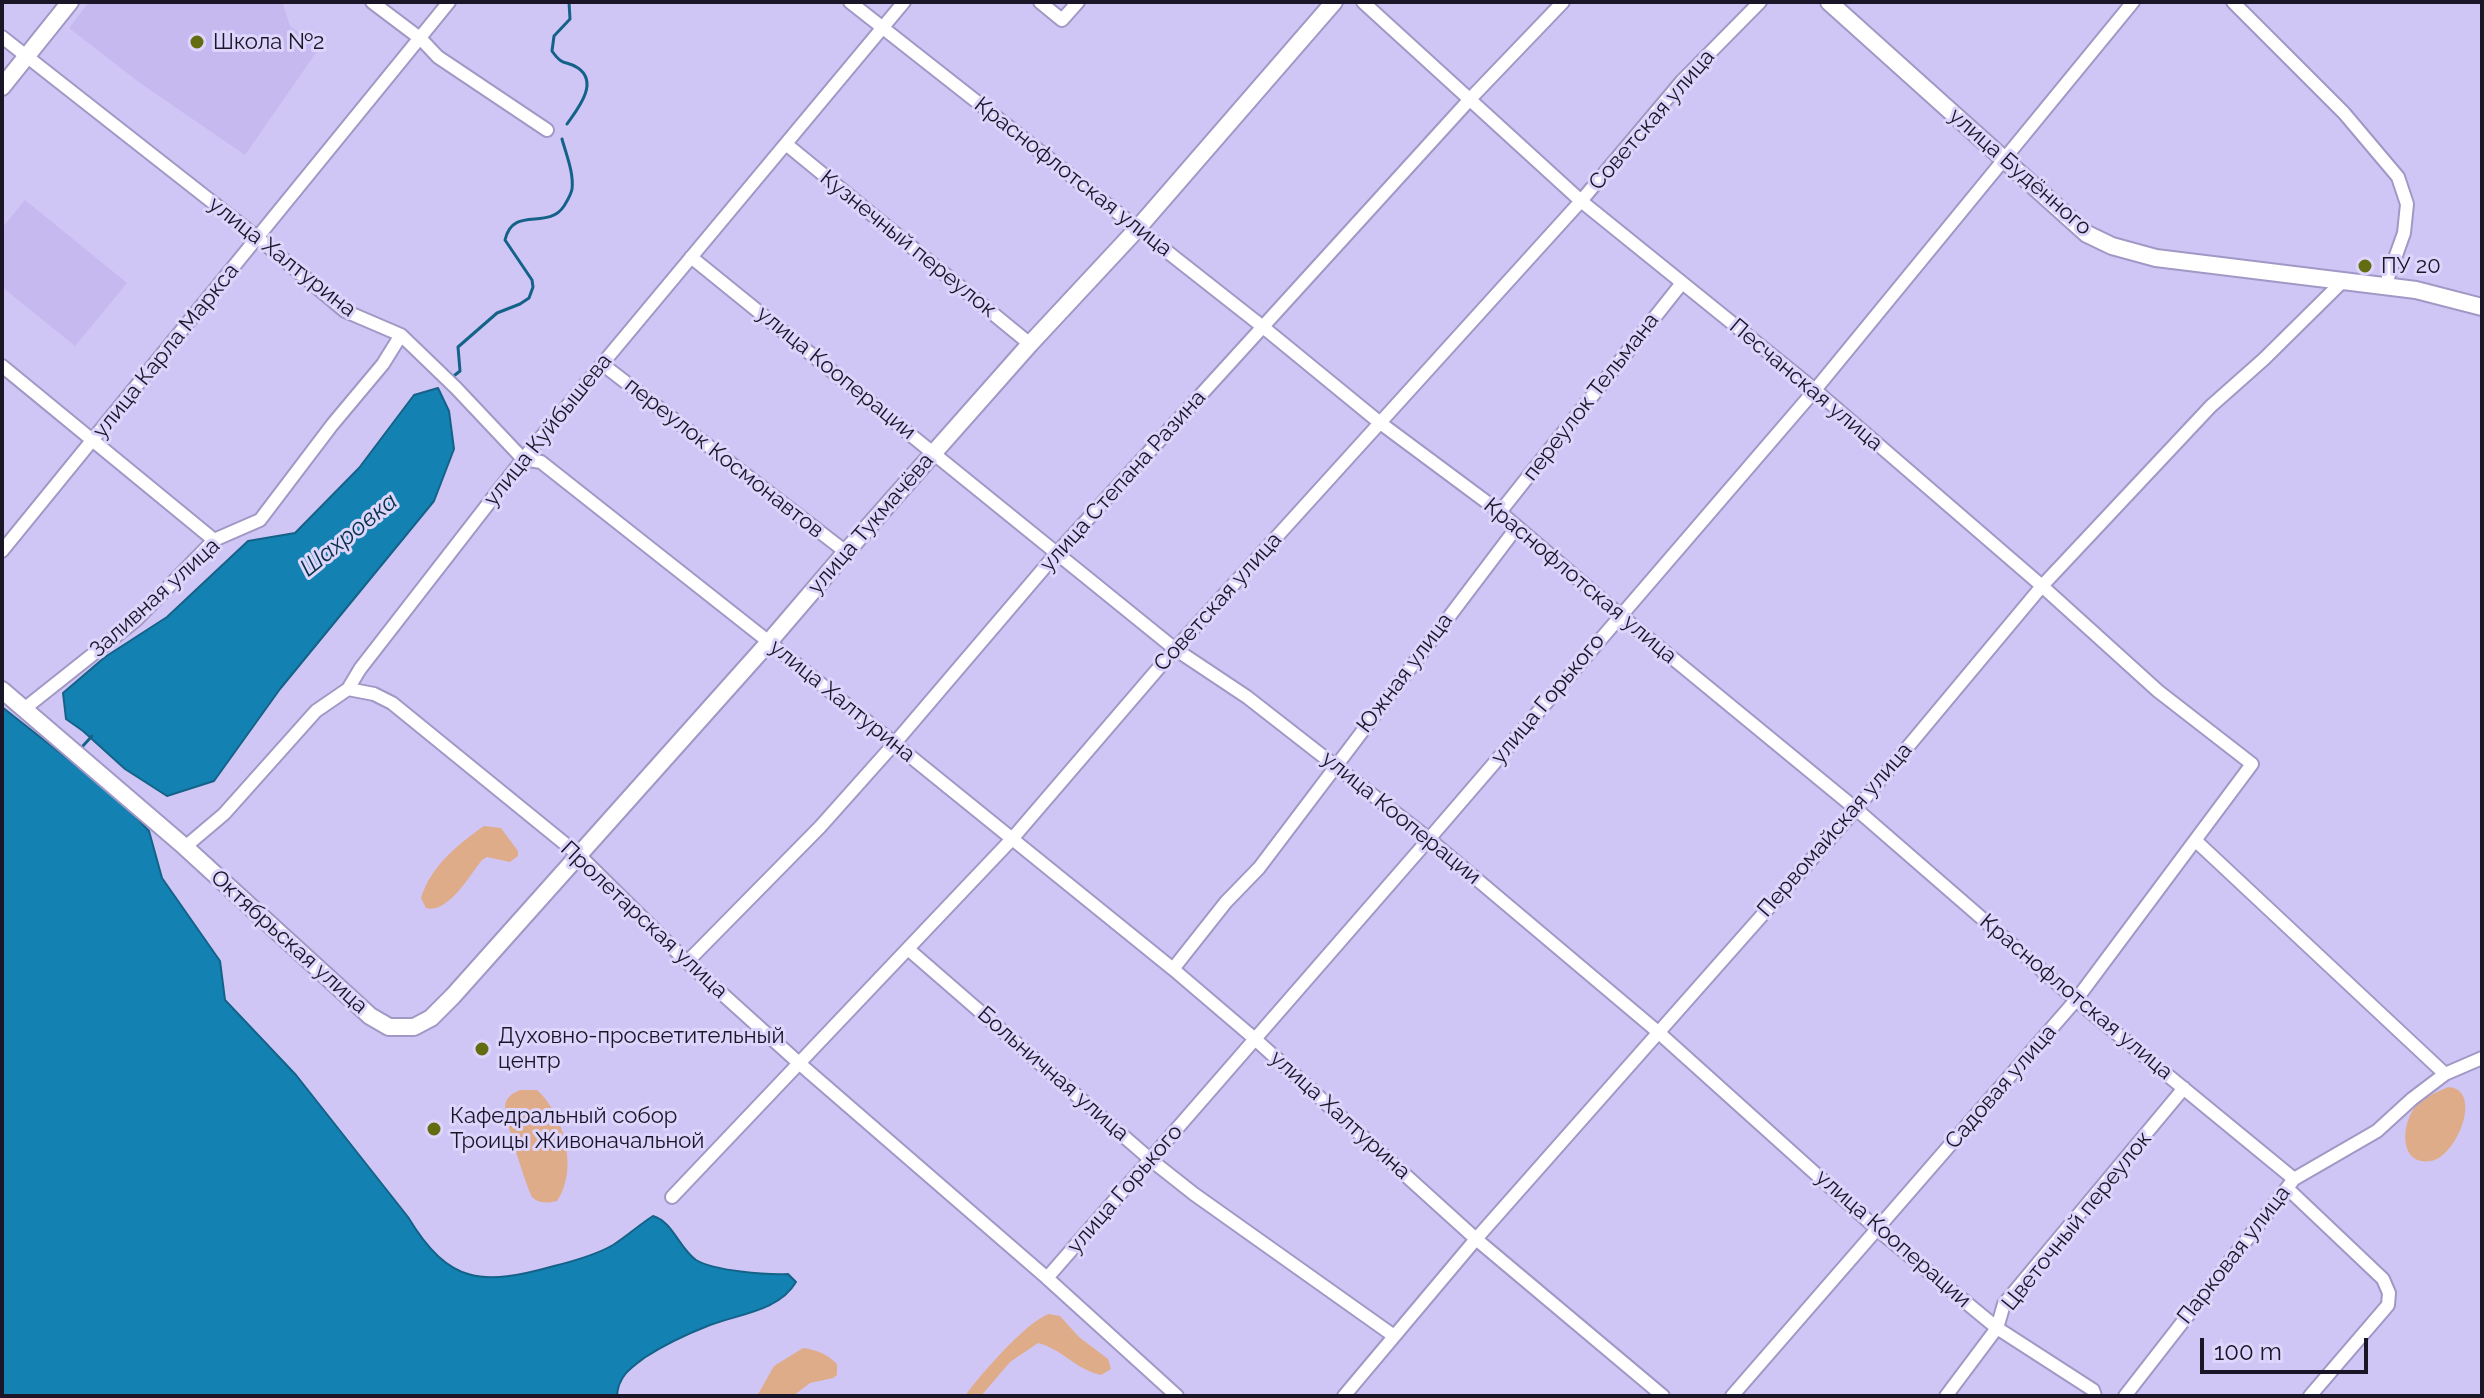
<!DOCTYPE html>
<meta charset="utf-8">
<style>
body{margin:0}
#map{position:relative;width:2484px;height:1398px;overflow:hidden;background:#d0c6f5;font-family:Raleway,sans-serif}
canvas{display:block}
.frame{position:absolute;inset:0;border:4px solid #1a1627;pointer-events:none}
.scale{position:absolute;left:2200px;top:1338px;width:168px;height:36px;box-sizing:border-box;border:4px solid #1a1627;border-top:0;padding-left:10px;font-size:24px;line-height:28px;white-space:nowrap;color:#1a1627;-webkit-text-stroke:6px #ddd5fb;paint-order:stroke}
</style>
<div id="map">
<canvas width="2484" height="1398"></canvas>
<div class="frame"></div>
<div class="scale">100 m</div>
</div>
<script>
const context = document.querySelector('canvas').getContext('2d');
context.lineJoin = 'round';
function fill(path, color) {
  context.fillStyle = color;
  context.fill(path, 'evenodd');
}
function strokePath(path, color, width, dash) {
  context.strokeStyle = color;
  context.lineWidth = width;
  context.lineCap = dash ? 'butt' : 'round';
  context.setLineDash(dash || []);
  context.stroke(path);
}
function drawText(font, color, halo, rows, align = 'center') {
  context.font = font + ' Raleway,sans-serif';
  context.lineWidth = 6;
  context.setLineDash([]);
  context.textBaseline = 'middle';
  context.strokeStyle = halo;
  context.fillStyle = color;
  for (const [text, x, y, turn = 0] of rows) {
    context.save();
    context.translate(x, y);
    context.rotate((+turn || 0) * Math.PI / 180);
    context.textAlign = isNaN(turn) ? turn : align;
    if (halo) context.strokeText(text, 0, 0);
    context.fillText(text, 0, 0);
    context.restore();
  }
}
fill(new Path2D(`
 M 89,2 L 285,2 L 283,4 L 290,26 L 320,47 L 245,155 L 140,83 L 69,28 Z
 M 25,200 L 127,283 L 75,346 L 2,287 L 2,228 Z`), '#c5b9ef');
fill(new Path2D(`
 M 484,826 L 501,828 L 518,851 L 518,856 L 510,862 L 487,857 L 482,860 C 469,876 448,914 426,908 L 421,898 C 431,866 457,845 484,826 Z
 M 2448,1087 C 2484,1089 2457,1157 2431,1161 C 2398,1166 2401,1123 2416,1106 C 2423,1097 2438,1092 2448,1087 Z
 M 520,1090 L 537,1090 C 564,1114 579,1170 557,1201 C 549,1203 540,1204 533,1198 C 529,1195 504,1116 505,1108 C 505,1098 511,1094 520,1090 Z
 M 1049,1314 L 1060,1316 L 1079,1337 L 1108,1359 L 1111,1369 L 1101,1375 C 1075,1369 1062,1349 1038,1343 L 1010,1362 L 981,1396 L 965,1396 C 980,1375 1027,1321 1049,1314 Z
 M 803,1348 C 817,1350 827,1354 837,1364 L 837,1375 L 833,1378 L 810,1383 L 793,1396 L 757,1396 L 774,1366 Z`), '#dfac8a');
const water = new Path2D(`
 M 438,388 L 449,411 L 454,449 L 434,501 L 280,689 L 214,781 L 167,796 L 125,769 L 83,731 L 66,719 L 63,693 L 105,657 L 167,617 L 248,541 L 295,533 L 359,468 L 414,395 Z
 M 2,707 L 120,800 L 149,831 L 162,878 L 220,961 L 225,1000 L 296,1075 L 408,1217 C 449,1285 483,1286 554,1266 C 574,1261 596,1255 613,1245 C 627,1236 639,1225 653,1216 C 673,1222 679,1248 696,1260 C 714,1271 767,1275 788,1274 L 796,1282 C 779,1311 739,1314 710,1325 C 687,1334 665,1344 644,1358 C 629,1369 618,1377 617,1396 L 2,1396 Z`);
fill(water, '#1382b3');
strokePath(water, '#156289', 2);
strokePath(new Path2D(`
 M 567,124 C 576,111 600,83 578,68 C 566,60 563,67 552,51 L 554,36 L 570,19 L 569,2
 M 450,379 L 460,371 L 458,347 L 497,313 L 520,304 L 529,298 L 533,287 L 532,280 L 505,240 C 513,205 548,231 564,206 C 567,201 571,195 572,189 C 574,173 566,154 562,139
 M 81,748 L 92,736`), '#156289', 3);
const street = new Path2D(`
 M 372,2 L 421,39 L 438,57 L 547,130
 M 850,2 L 1263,327 L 1379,422 L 1500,512 L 1620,615 L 1856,809 L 2076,1000 L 2294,1179
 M 1040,2 L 1062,20 L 1078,2
 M 1363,2 L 1581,201 L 1815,390 L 2042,586 L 2158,691 L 2252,764 L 2076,1000 L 1732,1396
 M 2233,2 L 2344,113 L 2398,177 L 2407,204 L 2404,233 L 2385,286
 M 2,37 L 258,238 L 345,311 L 401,335 L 456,388 L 523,459 L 541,462 L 769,642 L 1173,969 L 1255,1039 L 1476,1239 L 1663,1396
 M 786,144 L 1030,344
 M 691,257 L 1175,649 L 1247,697 L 1429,839 L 1658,1032 L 1877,1229 L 1997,1328 L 2093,1390 L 2095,1396
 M 602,364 L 846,552
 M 2,366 L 214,540
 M 1500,512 L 1682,283
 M 2,551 L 449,2
 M 348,689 L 374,694 L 392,703 L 580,856 L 687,962 L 800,1064 L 1047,1278 L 1177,1396
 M 24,709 L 136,620 L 214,540 L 260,520 L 332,425 L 383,364 L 401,335
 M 2196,841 L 2445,1074
 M 185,847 L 224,814 L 316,711 L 348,689 L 360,669 L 523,459 L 904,2
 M 908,949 L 1151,1160 L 1194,1194 L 1394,1336
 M 687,962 L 820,827 L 894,744 L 1056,554 L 1471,98 L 1563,2
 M 1173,969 L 1226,902 L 1259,868 L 1517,527
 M 2287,1188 L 2383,1279 L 2389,1293 L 2388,1305 L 2310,1396
 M 672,1197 L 1012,839 L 1175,649 L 1581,201 L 1682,81 L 1760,2
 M 1047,1278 L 1429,839 L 1815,390 L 2133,2
 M 1344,1396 L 1476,1239 L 1856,809 L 2042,586 L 2211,406 L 2264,359 L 2343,281
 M 1946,1396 L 1997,1328 L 2004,1304 L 2184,1088
 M 2125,1396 L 2294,1179 L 2377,1131 L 2412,1099 L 2445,1074 L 2482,1058`);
const secondary = new Path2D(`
 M 1829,2 L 2087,234 L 2112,246 L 2156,258 L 2416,290 L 2482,307
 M 2,87 L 70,2
 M 2,690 L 185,847 L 370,1016 L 389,1027 L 414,1027 L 431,1018 L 453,996 L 769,642 L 846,552 L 1030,344 L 1138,228 L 1334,2`);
strokePath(street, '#a298c5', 16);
strokePath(secondary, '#a298c5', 20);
strokePath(street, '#fff', 12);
strokePath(secondary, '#fff', 16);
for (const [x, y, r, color] of [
 [197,42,8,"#646c12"],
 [2365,266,8,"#646c12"],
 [482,1049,8,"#646c12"],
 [434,1129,8,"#646c12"]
]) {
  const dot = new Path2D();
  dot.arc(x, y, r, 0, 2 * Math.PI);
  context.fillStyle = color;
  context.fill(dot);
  strokePath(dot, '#ddd5fb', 3);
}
drawText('22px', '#1a1627', '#ddd5fb', [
 ["Школа №2",213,42],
 ["ПУ 20",2381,266],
 ["Духовно-просветительный",498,1036],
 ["центр",498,1061],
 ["Кафедральный собор",450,1116],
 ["Троицы Живоначальной",450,1141]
], 'left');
drawText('22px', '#1a1627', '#ddd5fb', [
 ["Советская улица",1652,120,-49],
 ["улица Будённого",2020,172,41],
 ["Краснофлотская улица",1073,177,38],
 ["Кузнечный переулок",908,244,39],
 ["улица Халтурина",282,257,38],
 ["улица Карла Маркса",166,351,-51],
 ["улица Кооперации",836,373,39],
 ["Песчанская улица",1806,385,40],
 ["переулок Тельмана",1591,397,-52],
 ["улица Куйбышева",548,430,-51],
 ["переулок Космонавтов",724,458,38],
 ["улица Степана Разина",1123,481,-48],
 ["улица Тукмачёва",871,524,-49],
 ["Краснофлотская улица",1580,581,40],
 ["Заливная улица",155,598,-42],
 ["Советская улица",1218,602,-48],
 ["Южная улица",1405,673,-53],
 ["улица Горького",1548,699,-50],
 ["улица Халтурина",842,701,39],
 ["улица Кооперации",1401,818,39],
 ["Первомайская улица",1835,830,-49],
 ["Пролетарская улица",644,920,43],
 ["Октябрьская улица",289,942,42],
 ["Краснофлотская улица",2076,997,40],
 ["Больничная улица",1053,1074,41],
 ["Садовая улица",2001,1087,-49],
 ["улица Халтурина",1340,1115,42],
 ["улица Горького",1125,1189,-49],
 ["Цветочный переулок",2077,1221,-51],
 ["улица Кооперации",1893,1239,41],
 ["Парковая улица",2234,1255,-52]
]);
drawText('italic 24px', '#063247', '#ddd5fb', [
 ["Шахровка",349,535,-39]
]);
</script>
